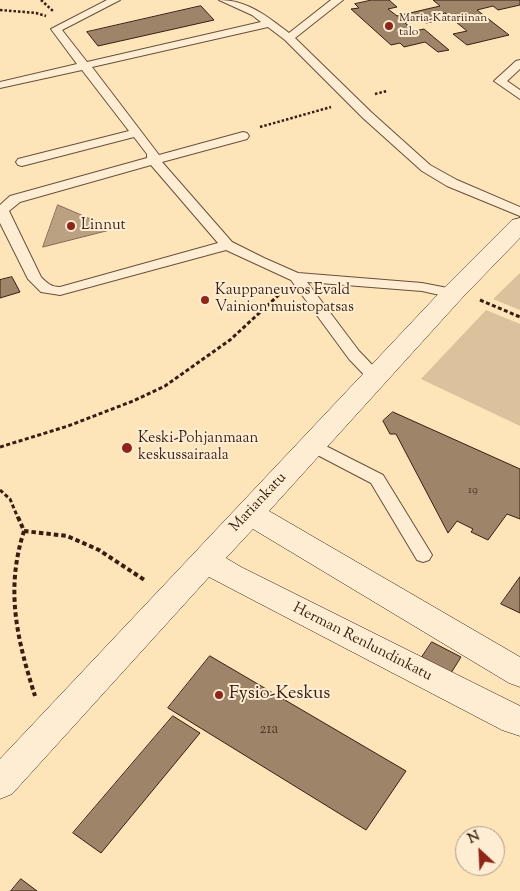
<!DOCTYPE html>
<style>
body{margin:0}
#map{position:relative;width:520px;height:891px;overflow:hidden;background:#fde4b9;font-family:"Sorts Mill Goudy",serif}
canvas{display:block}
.north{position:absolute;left:455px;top:826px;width:50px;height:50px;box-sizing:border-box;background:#feedd2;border:1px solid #ae9a86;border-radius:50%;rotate:335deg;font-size:14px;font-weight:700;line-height:20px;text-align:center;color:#371e13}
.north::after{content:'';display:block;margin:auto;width:18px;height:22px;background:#8f2418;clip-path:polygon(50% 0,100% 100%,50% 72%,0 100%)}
</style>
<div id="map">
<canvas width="520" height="891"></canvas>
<div class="north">N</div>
</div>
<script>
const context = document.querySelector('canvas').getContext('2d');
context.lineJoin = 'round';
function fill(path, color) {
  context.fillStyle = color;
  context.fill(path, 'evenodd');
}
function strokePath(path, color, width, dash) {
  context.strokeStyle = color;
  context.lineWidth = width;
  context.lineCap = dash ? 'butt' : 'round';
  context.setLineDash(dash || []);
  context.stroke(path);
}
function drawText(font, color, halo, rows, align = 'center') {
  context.font = font + ' "Sorts Mill Goudy",serif';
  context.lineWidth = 4;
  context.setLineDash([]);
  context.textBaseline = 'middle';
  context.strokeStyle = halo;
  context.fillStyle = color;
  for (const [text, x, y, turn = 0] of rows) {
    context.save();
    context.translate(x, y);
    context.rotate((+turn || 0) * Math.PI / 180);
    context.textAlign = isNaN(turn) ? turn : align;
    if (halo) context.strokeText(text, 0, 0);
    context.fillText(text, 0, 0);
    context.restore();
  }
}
fill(new Path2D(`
 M 520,273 L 520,310 L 493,299 Z
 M 486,310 L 520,324 L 520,426 L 421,379 Z`), '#dbc29d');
const water = new Path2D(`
 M 58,205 L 114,229 L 43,247 Z`);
fill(water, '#baa181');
strokePath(water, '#866d55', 1);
const building = new Path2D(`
 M 372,0 L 389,0 L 397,7 L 388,9 L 397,16 L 440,6 L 433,0 L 520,0 L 520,5 L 498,10 L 493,6 L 477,10 L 509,35 L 467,45 L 453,34 L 467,31 L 445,13 L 435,16 L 440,20 L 426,23 L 421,19 L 405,23 L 415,31 L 424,29 L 449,50 L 438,52 L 425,42 L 404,47 L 400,43 L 391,45 L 351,9 L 359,8 L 355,4 Z
 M 201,6 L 214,20 L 98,46 L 87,32 Z
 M 12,277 L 20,292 L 0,298 L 0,280 Z
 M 393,412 L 520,469 L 520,519 L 507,514 L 488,540 L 471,532 L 473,529 L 457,521 L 448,533 L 396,434 L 390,434 L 383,421 Z
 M 520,577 L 520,613 L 501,604 Z
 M 432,642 L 461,657 L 451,673 L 422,657 Z
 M 210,656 L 406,771 L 366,830 L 168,708 Z
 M 173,716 L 200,733 L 101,853 L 73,833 Z
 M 21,879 L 37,891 L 11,891 Z`);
fill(building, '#9e8569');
strokePath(building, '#371e13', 1);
const lane = new Path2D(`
 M 107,0 L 120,0 L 62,30 L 87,62 L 261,22 L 252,15 L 219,0 C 247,0 267,16 289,33 L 331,0 L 343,0 L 295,38 L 371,112 L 430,165 L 457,180 L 520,207 L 520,216 L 447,186 L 422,171 L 363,118 L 285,40 L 268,27 L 92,67 L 159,155 L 243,132 L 247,133 L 249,136 L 247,139 L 162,162 L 232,242 L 264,258 L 298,273 L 422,283 L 458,290 L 460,293 L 458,296 L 453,298 L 422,291 L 307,282 L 359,351 L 380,373 L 383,377 L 380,381 L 375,382 L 370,381 L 349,359 L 291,280 L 226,250 L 60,295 L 41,292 L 28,279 L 0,223 L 0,205 L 10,196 L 147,158 L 147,154 L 134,137 L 22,166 L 18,165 L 16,162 L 18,159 L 129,131 L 82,70 L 0,88 L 0,82 L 77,64 L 51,29 ZM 151,165 L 218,243 L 60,287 C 51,287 47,283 41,277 L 9,211 L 20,202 Z
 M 520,60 L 520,69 L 507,81 L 520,90 L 520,99 L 494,81 L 516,61 Z
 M 312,439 L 383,475 L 429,550 L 432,555 L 429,560 L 423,562 L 417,560 L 371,483 L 306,449 L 304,445 L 306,441 Z`);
const secondary = new Path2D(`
 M 520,218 L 520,238 L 462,298 L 269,511 L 520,657 L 520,687 L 509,683 L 253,529 L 226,558 L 241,567 L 520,706 L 520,736 L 502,730 L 209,577 L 12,794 L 0,799 L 0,759 L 444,288 L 512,220 Z`);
strokePath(lane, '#68503c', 2);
strokePath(secondary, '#371e13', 1);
strokePath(new Path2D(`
 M 41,0 L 53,11
 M 0,10 L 36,13 L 46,16
 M 375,94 L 387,91
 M 260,127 L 331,107`), '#371e13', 2.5, [2.5, 2]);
strokePath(new Path2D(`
 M 480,300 L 520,317
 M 0,447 L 68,426 L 133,401 L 165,386 L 230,340 L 282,292
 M 0,490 L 10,499 L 18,518`), '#371e13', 3, [4, 2.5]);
strokePath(new Path2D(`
 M 18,517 L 24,531 C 5,590 17,639 35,696
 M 24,531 L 67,536 L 99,550 L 146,581`), '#371e13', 4, [4.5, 3]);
fill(lane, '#feedd2');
fill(secondary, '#feedd2');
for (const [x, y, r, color] of [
 [389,26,5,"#8f2418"],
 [71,226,5,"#8f2418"],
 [205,300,5,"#8f2418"],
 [127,448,6,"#8f2418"],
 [219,695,5,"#8f2418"]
]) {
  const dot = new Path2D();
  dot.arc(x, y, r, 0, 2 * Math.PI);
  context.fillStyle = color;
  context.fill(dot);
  strokePath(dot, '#feedd2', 2);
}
drawText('12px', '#371e13', '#feedd2', [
 ["Maria-Katariinan",399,19],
 ["talo",399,33]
], 'left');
drawText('12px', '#513828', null, [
 ["19",473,491]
]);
drawText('15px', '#371e13', '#feedd2', [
 ["Linnut",81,226],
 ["Kauppaneuvos Evald",215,291],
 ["Vainion muistopatsas",215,308],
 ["Keski-Pohjanmaan",138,439],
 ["keskussairaala",138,456]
], 'left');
drawText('15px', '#371e13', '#feedd2', [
 ["Mariankatu",259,503,-47],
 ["Herman Renlundinkatu",362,643,27]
]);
drawText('15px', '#513828', null, [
 ["21a",269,730]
]);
drawText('18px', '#371e13', '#feedd2', [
 ["Fysio-Keskus",229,695]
], 'left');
</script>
